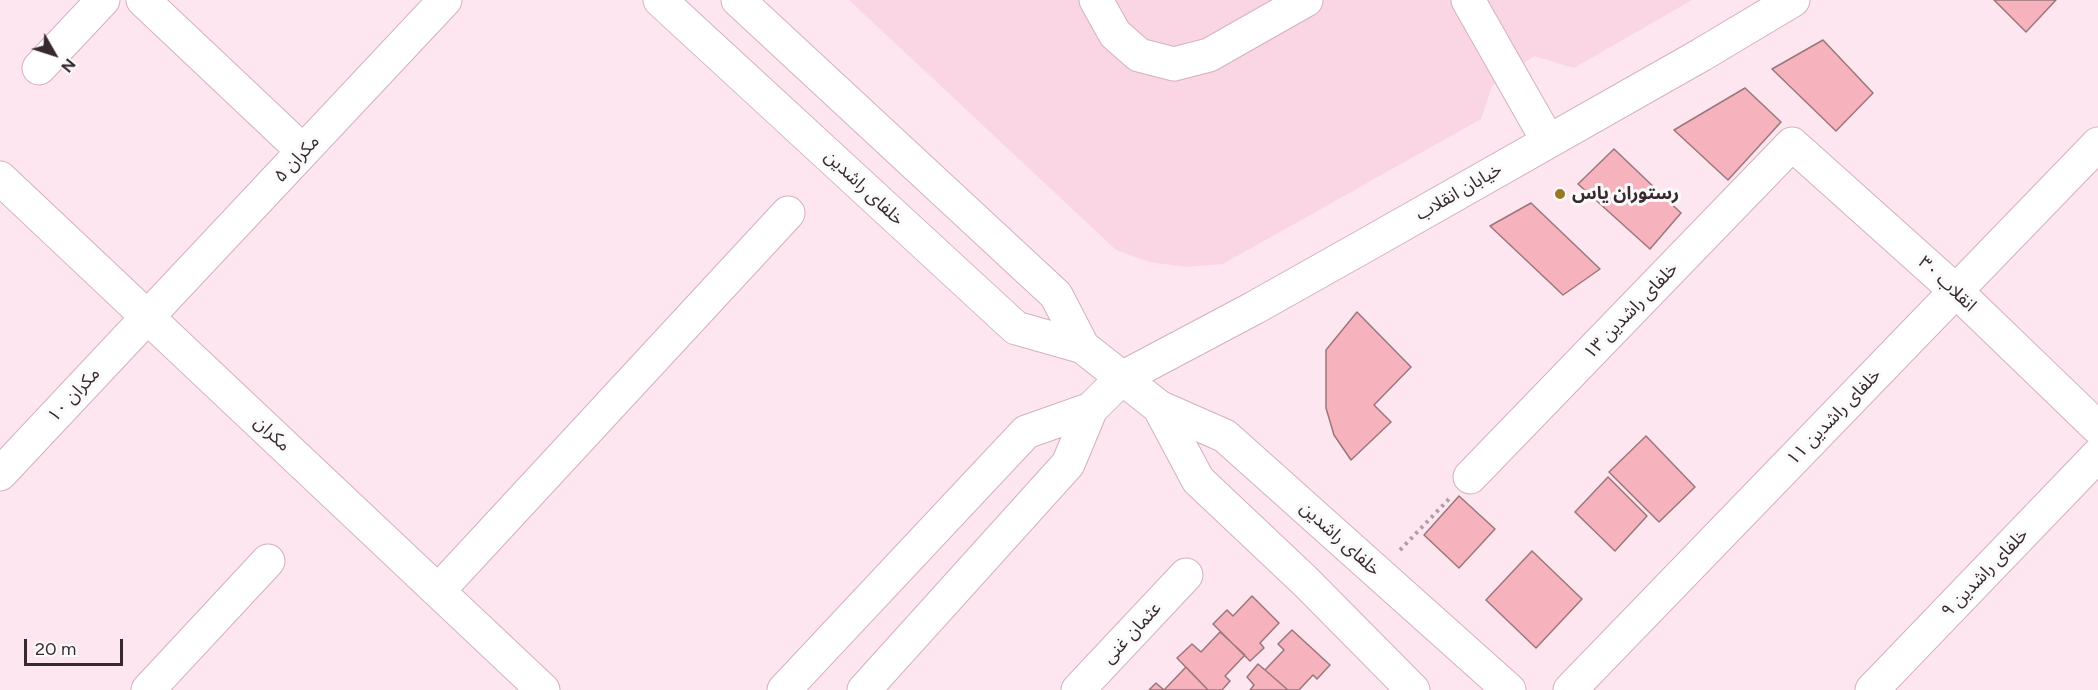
<!DOCTYPE html>
<meta charset="utf-8">
<style>
body{margin:0}
#map{position:relative;width:2098px;height:690px;overflow:hidden;background:#fde6f0;font-family:Figtree,sans-serif}
canvas{display:block}
.north{position:absolute;left:24px;top:24px;width:60px;height:60px;-webkit-text-stroke:4px #fafafa;paint-order:stroke;rotate:129deg;font-size:16px;font-weight:700;line-height:24px;text-align:center;color:#37292f}
.north::after{content:'';display:block;margin:auto;width:21px;height:27px;background:#37292f;clip-path:polygon(50% 0,100% 100%,50% 72%,0 100%)}
.scale{position:absolute;left:24px;top:639px;width:99px;height:27px;box-sizing:border-box;border:3px solid #37292f;border-top:0;padding-left:8px;font-size:18px;line-height:21px;white-space:nowrap;color:#37292f;-webkit-text-stroke:4px #fafafa;paint-order:stroke}
</style>
<div id="map">
<canvas width="2098" height="690"></canvas>
<div class="north">N</div>
<div class="scale">20 m</div>
</div>
<script>
const context = document.querySelector('canvas').getContext('2d');
context.lineJoin = 'round';
function fill(path, color) {
  context.fillStyle = color;
  context.fill(path, 'evenodd');
}
function strokePath(path, color, width, dash) {
  context.strokeStyle = color;
  context.lineWidth = width;
  context.lineCap = dash ? 'butt' : 'round';
  context.setLineDash(dash || []);
  context.stroke(path);
}
function drawText(font, color, halo, rows, align = 'center') {
  context.font = font + ' Figtree,"Noto Sans Arabic",sans-serif';
  context.lineWidth = 6;
  context.setLineDash([]);
  context.textBaseline = 'middle';
  context.strokeStyle = halo;
  context.fillStyle = color;
  for (const [text, x, y, turn = 0] of rows) {
    context.save();
    context.translate(x, y);
    context.rotate((+turn || 0) * Math.PI / 180);
    context.textAlign = isNaN(turn) ? turn : align;
    if (halo) context.strokeText(text, 0, 0);
    context.fillText(text, 0, 0);
    context.restore();
  }
}
fill(new Path2D(`
 M 849,0 L 1692,0 L 1574,68 L 1534,56 L 1492,86 L 1481,119 L 1223,264 L 1187,267 L 1149,262 L 1116,250 Z`), '#fad6e5');
const building = new Path2D(`
 M 1994,0 L 2056,0 L 2026,32 Z
 M 1823,40 L 1873,93 L 1836,131 L 1772,69 Z
 M 1745,88 L 1781,122 L 1728,180 L 1674,130 Z
 M 1614,149 L 1681,213 L 1650,249 L 1578,184 Z
 M 1531,203 L 1600,269 L 1563,295 L 1490,226 Z
 M 1357,312 L 1411,367 L 1374,405 L 1391,422 L 1351,460 L 1334,435 L 1326,408 L 1326,350 Z
 M 1646,436 L 1695,487 L 1659,522 L 1609,472 Z
 M 1608,477 L 1647,516 L 1615,551 L 1575,512 Z
 M 1459,496 L 1495,529 L 1459,568 L 1424,535 Z
 M 1532,551 L 1582,599 L 1536,648 L 1486,600 Z
 M 1252,596 L 1279,623 L 1260,643 L 1264,648 L 1250,661 L 1213,624 L 1227,610 L 1233,616 Z
 M 1292,630 L 1330,665 L 1317,679 L 1313,675 L 1299,690 L 1288,690 L 1265,670 L 1284,650 L 1278,644 Z
 M 1220,632 L 1245,655 L 1225,676 L 1230,681 L 1222,690 L 1208,690 L 1177,658 L 1192,644 L 1201,652 Z
 M 1258,664 L 1265,670 L 1288,690 L 1250,690 L 1254,685 L 1247,677 Z
 M 1186,667 L 1208,690 L 1149,690 L 1156,683 L 1164,690 Z`);
fill(building, '#f7b3bd');
strokePath(building, '#9b767b', 1.5);
const minor = new Path2D(`
 M 143,0 L 303,151
 M 1096,0 L 1115,34 L 1139,55 L 1174,64 L 1209,55 L 1306,0
 M 1468,0 L 1548,141
 M 39,68 L 103,0
 M 0,178 L 543,690
 M 0,474 L 445,0
 M 1470,477 L 1792,144 L 1956,291 L 2098,428
 M 438,591 L 788,213
 M 148,690 L 268,561
 M 784,690 L 1026,432 L 1091,409
 M 864,690 L 1068,464 L 1091,409 L 1122,378 L 1254,308 L 1359,249 L 1701,55 L 1793,0
 M 1078,690 L 1186,575
 M 1570,690 L 2098,144
 M 1872,690 L 2098,455`);
const major = new Path2D(`
 M 660,0 L 1016,328 L 1083,347 L 1159,407 L 1225,436 L 1509,690
 M 738,0 L 1056,295 L 1083,347
 M 1159,407 L 1198,480 L 1306,582 L 1413,690`);
strokePath(minor, '#d4b0bf', 35);
strokePath(major, '#d4b0bf', 35);
strokePath(new Path2D(`
 M 1400,550 L 1449,499`), '#b09da5', 4, [3, 4.5]);
strokePath(minor, '#fff', 33);
strokePath(major, '#fff', 33);
for (const [x, y, r, color] of [
 [1560,194,6,"#9a7822"]
]) {
  const dot = new Path2D();
  dot.arc(x, y, r, 0, 2 * Math.PI);
  context.fillStyle = color;
  context.fill(dot);
  strokePath(dot, '#fafafa', 2);
}
drawText('18px', '#37292f', '#fafafa', [
 ["مکران ۵",297,159,-47],
 ["خلفای راشدین",864,188,43],
 ["خیابان انقلاب",1459,192,-30],
 ["انقلاب ۳۰",1947,284,43],
 ["خلفای راشدین ۱۳",1631,311,-46],
 ["مکران ۱۰",74,395,-47],
 ["خلفای راشدین ۱۱",1834,417,-46],
 ["مکران",272,434,43],
 ["خلفای راشدین",1340,539,42],
 ["خلفای راشدین ۹",1985,573,-46],
 ["عثمان غنی",1132,633,-47]
]);
drawText('bold 18px', '#37292f', '#fafafa', [
 ["رستوران یاس",1572,194]
], 'left');
</script>
